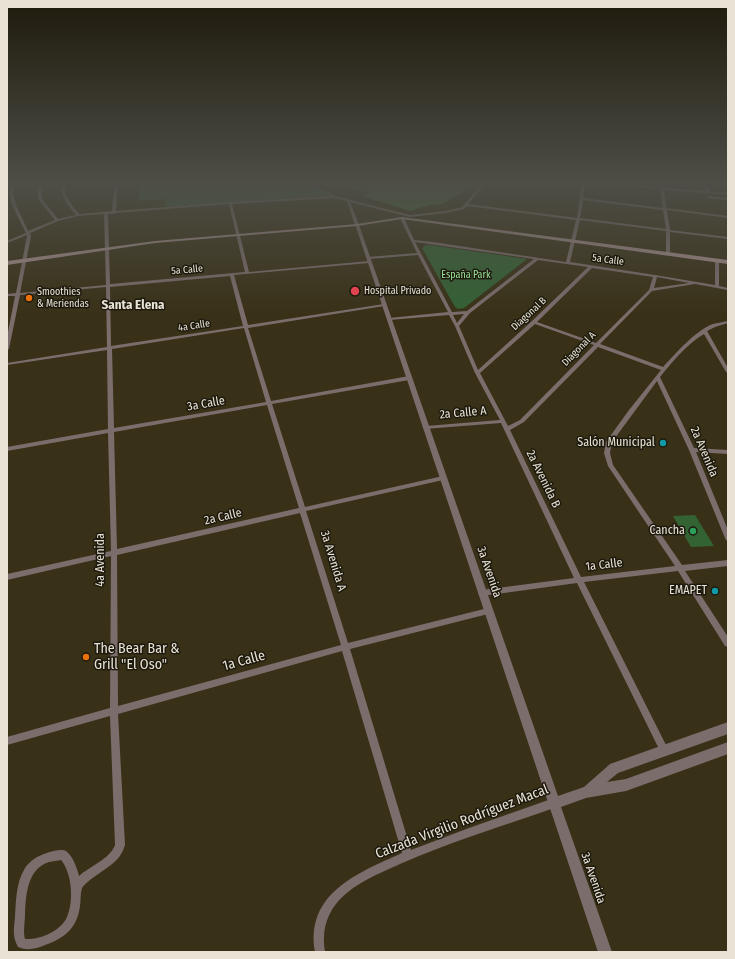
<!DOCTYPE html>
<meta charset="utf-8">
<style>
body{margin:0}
#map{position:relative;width:735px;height:959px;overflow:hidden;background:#393117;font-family:"Fira Sans Condensed",sans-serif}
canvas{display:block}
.frame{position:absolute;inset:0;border:8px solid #e8e3d4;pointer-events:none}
</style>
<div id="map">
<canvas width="735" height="959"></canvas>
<div class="frame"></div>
</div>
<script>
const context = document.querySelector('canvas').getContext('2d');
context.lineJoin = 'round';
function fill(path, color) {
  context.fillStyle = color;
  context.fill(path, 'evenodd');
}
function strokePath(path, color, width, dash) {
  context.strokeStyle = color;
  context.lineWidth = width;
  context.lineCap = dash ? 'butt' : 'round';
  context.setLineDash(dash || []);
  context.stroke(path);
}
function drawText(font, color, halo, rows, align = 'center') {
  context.font = font + ' "Fira Sans Condensed",sans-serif';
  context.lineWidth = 3;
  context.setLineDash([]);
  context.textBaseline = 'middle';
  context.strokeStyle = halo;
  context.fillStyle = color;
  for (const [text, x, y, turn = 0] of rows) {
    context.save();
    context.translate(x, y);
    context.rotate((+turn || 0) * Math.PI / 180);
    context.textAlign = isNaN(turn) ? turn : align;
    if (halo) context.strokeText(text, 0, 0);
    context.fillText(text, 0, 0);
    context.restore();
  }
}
fill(new Path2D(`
 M 139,182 L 300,182 L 327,194 L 324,196 L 166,207 L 165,199 L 139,201 Z
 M 426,245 L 430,245 L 527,259 L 464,308 L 458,309 L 455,307 L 422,248 Z
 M 695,515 L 714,546 L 691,547 L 673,516 Z`), '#336233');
fill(new Path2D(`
 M 335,182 L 484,182 L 480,187 L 472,186 L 443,204 L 429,205 L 410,211 L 362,196 L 369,193 L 361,190 L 355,191 Z`), '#3c6f3c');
fill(new Path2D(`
 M 38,182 L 42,182 L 42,199 L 58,219 L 76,215 C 66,203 61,197 61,182 L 65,182 C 64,197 70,203 79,214 L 112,211 L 114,182 L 118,182 L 116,211 L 230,202 L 331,196 L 303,182 L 307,182 L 335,196 L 410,215 L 446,211 L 462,207 L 484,182 L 487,182 L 468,204 L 577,218 L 582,183 L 581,182 L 596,182 L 707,191 L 701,182 L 704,182 L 711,192 L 728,193 L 728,195 L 664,190 L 666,208 L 728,216 L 728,218 L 667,210 L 670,230 L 728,237 L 728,239 L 670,232 L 670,253 L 668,254 L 666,253 L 666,231 L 580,220 L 570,262 L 655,275 L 715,285 L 715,260 L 717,259 L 719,260 L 719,286 L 728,288 L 728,290 L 695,284 L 652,291 L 600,344 L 663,367 C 675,354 696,330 713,324 C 718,323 723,322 728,321 L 728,323 L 715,327 L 707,331 L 728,368 L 728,373 L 726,372 L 704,334 C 687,344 673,361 660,377 L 694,448 L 728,450 L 728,454 L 696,452 L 728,530 L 728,541 L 726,540 L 725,538 L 689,450 L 657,381 L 612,442 L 610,453 L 613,465 L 682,565 L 728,560 L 728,566 L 685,571 L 728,637 L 728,647 L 725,646 L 678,571 L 584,582 L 667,747 L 668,750 L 667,753 L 664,754 L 661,753 L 577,583 L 482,596 L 479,595 L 478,593 L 479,591 L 482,590 L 574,578 L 501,423 L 424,429 L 423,428 L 426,426 L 500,420 L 475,373 L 455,326 L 449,315 L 389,320 L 387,319 L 389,318 L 448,312 L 418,255 L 368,259 L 366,258 L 368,257 L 417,253 L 400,218 L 402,217 L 404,218 L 414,240 L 433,242 L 566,262 L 576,220 L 467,206 L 464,209 L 446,213 L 410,217 L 350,202 L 359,225 L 357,226 L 355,225 L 347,201 L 335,198 L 232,204 L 249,272 L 369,261 L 371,262 L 369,263 L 234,275 L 248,325 L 384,304 L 386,305 L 384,306 L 248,328 L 271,401 L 409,376 L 412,378 L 409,380 L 272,404 L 305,507 L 443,476 L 446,478 L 443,480 L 306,511 L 348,643 L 488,608 L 491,609 L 492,611 L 491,613 L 488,614 L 350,649 L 411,850 L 469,828 L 554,798 L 557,800 L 559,803 L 557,806 L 554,808 C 503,826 450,842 400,864 C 378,874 352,884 336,904 C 325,918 322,934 325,952 L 315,952 C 305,893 358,873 402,853 L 342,651 L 118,714 L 125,845 C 124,848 123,851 121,854 C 114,867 92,875 82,888 C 80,894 81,900 80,906 C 77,928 65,938 45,945 C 36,949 28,951 18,947 C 12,936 14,929 15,917 C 16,900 16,883 25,868 C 27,865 31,861 34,859 C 39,855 60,847 66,851 C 73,856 77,868 79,876 C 90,866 110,859 115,845 L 110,716 L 7,745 L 7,737 L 110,708 L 111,556 L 7,580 L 7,574 L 111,551 L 108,433 L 7,451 L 7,447 L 108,429 L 107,350 L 7,365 L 7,363 L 107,347 L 106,287 L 20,295 L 9,349 L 7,350 L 7,337 L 15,296 L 7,296 L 7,294 L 16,293 L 27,236 L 27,235 L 7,243 L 7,241 L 26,233 L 12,205 L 9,192 L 12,186 L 14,186 L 13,192 L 16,205 L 28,231 L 55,220 L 38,199 ZM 585,183 L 660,189 L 663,208 L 583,198 ZM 583,200 L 663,210 L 666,229 L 580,218 ZM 229,204 L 245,272 L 110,284 L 108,214 L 114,214 L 116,213 ZM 104,214 L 106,285 L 20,293 L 31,236 L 30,233 L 58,221 L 78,216 ZM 415,242 L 534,259 L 467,311 L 452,312 ZM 538,260 L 588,267 L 532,321 L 478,370 L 459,326 L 470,313 ZM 592,268 L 653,277 L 649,290 L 596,343 L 537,322 ZM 230,276 L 243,326 L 111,346 L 110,287 ZM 657,277 L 689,283 L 654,288 ZM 464,314 L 457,323 L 453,315 ZM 535,324 L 594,345 L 520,420 L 508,426 L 480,373 ZM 244,328 L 266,402 L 114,428 L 112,349 ZM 598,347 L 661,370 L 629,410 L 606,442 L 604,453 L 608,466 L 675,566 L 581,577 L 510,430 L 524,422 ZM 267,405 L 299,508 L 117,549 L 114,432 ZM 300,513 L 341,645 L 118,706 L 117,555 ZM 61,860 C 72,873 74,901 67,917 C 61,931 40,940 25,939 C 23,932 25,922 25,914 C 26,895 27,869 49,862 C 53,861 57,861 61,860 Z
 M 707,196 L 728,198 L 728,200 L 708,198 L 707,198 Z`), '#7c6d6d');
fill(new Path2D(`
 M 355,224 L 359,225 L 558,796 L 584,787 L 610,764 L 728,722 L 728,734 L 618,773 L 607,782 L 626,779 L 728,742 L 728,754 L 626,791 L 586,798 L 561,807 L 612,952 L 598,952 Z`), '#7c6d6d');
fill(new Path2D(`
 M 402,217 L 728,260 L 728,264 L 402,219 L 357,226 L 155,243 L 7,265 L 7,261 L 155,241 L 357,224 Z`), '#a68e8e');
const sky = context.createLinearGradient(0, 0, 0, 316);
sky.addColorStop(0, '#1f1b0d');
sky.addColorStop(0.58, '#4e4e47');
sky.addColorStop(1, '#4e4e4700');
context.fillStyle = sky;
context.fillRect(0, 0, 735, 316);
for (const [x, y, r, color] of [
 [355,291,5,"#e0444e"],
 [29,298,4,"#e8710a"],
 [663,443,4,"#0f9aa8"],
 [693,531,4,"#2e9e5b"],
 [715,591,4,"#0f9aa8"],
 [86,657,4,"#e8710a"]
]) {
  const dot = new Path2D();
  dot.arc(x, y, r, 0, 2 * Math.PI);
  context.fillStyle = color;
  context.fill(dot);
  strokePath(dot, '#1d190e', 1.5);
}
drawText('10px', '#e8e3d4', '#1d190e', [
 ["5a Calle",608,260,8],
 ["5a Calle",187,270,-5],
 ["Diagonal B",529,314,-43],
 ["4a Calle",194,326,-9],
 ["Diagonal A",579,349,-46]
]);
drawText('10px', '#9ae499', '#1d190e', [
 ["España Park",466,275]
]);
drawText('10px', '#e8e3d4', '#1d190e', [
 ["Hospital Privado",364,291],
 ["Smoothies",37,292],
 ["& Meriendas",37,304]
], 'left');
drawText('12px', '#e8e3d4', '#1d190e', [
 ["3a Calle",206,404,-10],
 ["2a Calle A",463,413,-5],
 ["2a Avenida",704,452,67],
 ["2a Avenida B",543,479,64],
 ["2a Calle",223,517,-13],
 ["4a Avenida",101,560,-90],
 ["3a Avenida A",333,561,73],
 ["1a Calle",604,565,-7],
 ["3a Avenida",489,572,71],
 ["3a Avenida",593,878,71]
]);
drawText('12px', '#e8e3d4', '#1d190e', [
 ["Salón Municipal",655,443],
 ["Cancha",685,531],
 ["EMAPET",707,591]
], 'right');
drawText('bold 13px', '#e8e3d4', '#1d190e', [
 ["Santa Elena",133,305]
]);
drawText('14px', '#e8e3d4', '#1d190e', [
 ["The Bear Bar &",94,649],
 ["Grill \"El Oso\"",94,665]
], 'left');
drawText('14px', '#e8e3d4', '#1d190e', [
 ["1a Calle",244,661,-15],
 ["Calzada Virgilio Rodríguez Macal",462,822,-21]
]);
</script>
